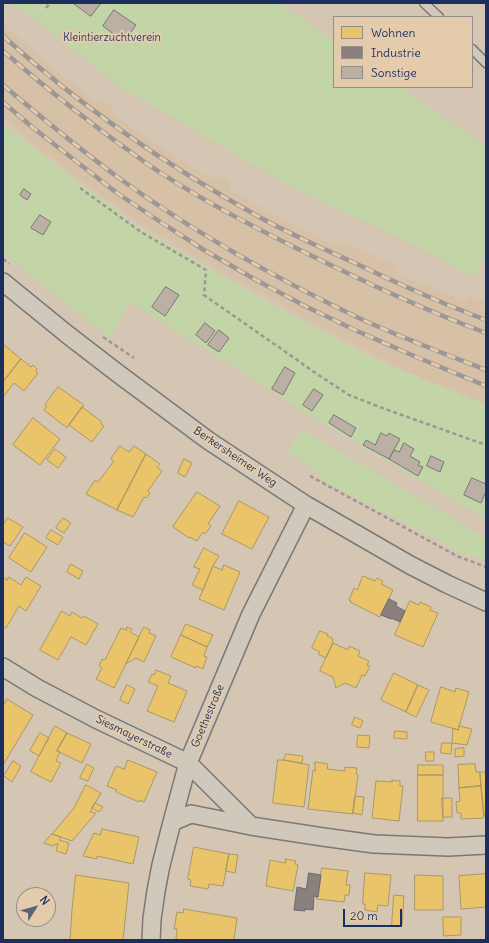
<!DOCTYPE html>
<meta charset="utf-8">
<style>
body{margin:0}
#map{position:relative;width:489px;height:943px;overflow:hidden;background:#d4c6b3;font-family:Delius,sans-serif}
canvas{display:block}
.frame{position:absolute;inset:0;border:4px solid #1b2f5e;pointer-events:none}
.legend{position:absolute;left:333px;top:16px;width:140px;height:72px;box-sizing:border-box;background:#e3cbab;border:1px solid #938d8c;margin:0;padding:5px 7px;list-style:none;font-size:12px;color:#1b2f5e}
.legend li{display:flex;align-items:center;gap:8px;height:20px}
.legend b{width:20px;border:1px solid #938d8c}
.north{position:absolute;left:16px;top:887px;width:40px;height:40px;box-sizing:border-box;background:#e3cbab;border:1px solid #938d8c;border-radius:50%;rotate:53deg;font-size:11px;font-weight:700;line-height:16px;text-align:center;color:#1b2f5e}
.north::after{content:'';display:block;margin:auto;width:14px;height:18px;background:#5c647c;clip-path:polygon(50% 0,100% 100%,50% 72%,0 100%)}
.scale{position:absolute;left:343px;top:909px;width:59px;height:18px;box-sizing:border-box;border:2px solid #1b2f5e;border-top:0;padding-left:5px;font-size:12px;line-height:14px;white-space:nowrap;color:#1b2f5e;-webkit-text-stroke:3px #e3cbab;paint-order:stroke}
</style>
<div id="map">
<canvas width="489" height="943"></canvas>
<div class="frame"></div>
<ul class="legend">
<li><b style="height:11px;background:#e9c46a"></b>Wohnen</li>
<li><b style="height:11px;background:#8a817c"></b>Industrie</li>
<li><b style="height:11px;background:#bcafa4"></b>Sonstige</li>
</ul>
<div class="north">N</div>
<div class="scale">20 m</div>
</div>
<script>
const context = document.querySelector('canvas').getContext('2d');
context.lineJoin = 'round';
function fill(path, color) {
  context.fillStyle = color;
  context.fill(path, 'evenodd');
}
function strokePath(path, color, width, dash) {
  context.strokeStyle = color;
  context.lineWidth = width;
  context.lineCap = dash ? 'butt' : 'round';
  context.setLineDash(dash || []);
  context.stroke(path);
}
function drawText(font, color, halo, rows, align = 'center') {
  context.font = font + ' Delius,sans-serif';
  context.lineWidth = 4;
  context.setLineDash([]);
  context.textBaseline = 'middle';
  context.strokeStyle = halo;
  context.fillStyle = color;
  for (const [text, x, y, turn = 0] of rows) {
    context.save();
    context.translate(x, y);
    context.rotate((+turn || 0) * Math.PI / 180);
    context.textAlign = isNaN(turn) ? turn : align;
    if (halo) context.strokeText(text, 0, 0);
    context.fillText(text, 0, 0);
    context.restore();
  }
}
fill(new Path2D(`
 M 3,16 L 4,17 L 3,24 L 46,62 L 93,100 L 101,99 L 113,107 L 111,113 L 159,146 L 211,179 L 218,176 L 230,183 L 230,190 L 286,221 L 335,245 L 342,241 L 397,266 L 398,273 L 464,301 L 470,296 L 486,302 L 486,404 L 400,369 L 233,278 L 144,226 L 68,171 L 3,118 Z`), '#d6c0a6');
fill(new Path2D(`
 M 13,3 L 279,3 L 334,41 L 334,87 L 400,87 L 486,147 L 486,255 L 472,277 L 415,245 L 295,189 L 119,86 Z
 M 3,124 L 61,169 L 141,229 L 285,312 L 372,358 L 486,405 L 486,519 L 309,415 L 152,316 L 130,303 L 110,338 L 3,253 Z
 M 301,429 L 486,538 L 486,561 L 458,551 L 324,481 L 317,473 L 288,452 Z`), '#c3d4a7');
const homes = new Path2D(`
 M 3,344 L 21,359 L 3,382 Z
 M 21,359 L 31,367 L 33,365 L 37,369 L 36,371 L 38,373 L 24,391 L 14,383 L 3,397 L 3,382 Z
 M 58,387 L 84,405 L 67,428 L 44,410 L 47,406 L 45,405 Z
 M 82,407 L 102,422 L 101,424 L 104,426 L 92,442 L 69,425 Z
 M 33,418 L 60,439 L 40,465 L 13,445 Z
 M 120,446 L 129,452 L 134,446 L 146,454 L 117,510 L 86,494 L 95,480 L 98,482 L 114,461 L 111,459 Z
 M 55,449 L 66,457 L 58,468 L 47,460 Z
 M 146,454 L 160,464 L 157,467 L 162,471 L 148,491 L 150,493 L 146,498 L 144,497 L 133,517 L 117,510 Z
 M 184,459 L 192,463 L 185,477 L 178,473 Z
 M 197,492 L 220,506 L 208,524 L 211,526 L 205,534 L 203,532 L 197,541 L 190,537 L 189,538 L 173,527 Z
 M 239,501 L 269,517 L 252,549 L 222,534 Z
 M 8,518 L 23,527 L 10,546 L 3,542 L 3,525 Z
 M 63,518 L 71,523 L 64,533 L 56,528 Z
 M 51,530 L 63,537 L 58,545 L 46,538 Z
 M 25,533 L 47,547 L 31,572 L 9,558 Z
 M 204,548 L 219,556 L 213,566 L 203,590 L 192,585 L 200,569 L 194,567 Z
 M 71,564 L 83,571 L 79,579 L 67,572 Z
 M 224,565 L 240,572 L 224,610 L 199,599 L 213,566 L 222,570 Z
 M 363,576 L 375,581 L 377,578 L 383,581 L 381,584 L 393,590 L 380,617 L 350,602 L 351,601 L 349,600 L 354,588 L 357,590 Z
 M 9,577 L 21,585 L 26,577 L 41,586 L 26,611 L 19,606 L 6,628 L 3,626 L 3,579 L 4,578 L 7,580 Z
 M 410,601 L 419,605 L 420,602 L 431,607 L 430,610 L 438,613 L 423,647 L 395,635 Z
 M 62,611 L 70,616 L 72,612 L 82,618 L 84,616 L 98,624 L 86,645 L 71,637 L 58,660 L 40,650 Z
 M 186,624 L 213,635 L 207,647 L 181,635 Z
 M 127,627 L 132,629 L 130,632 L 139,637 L 114,688 L 96,679 L 102,668 L 99,666 L 102,659 L 105,660 L 121,628 L 126,630 Z
 M 144,627 L 150,630 L 149,633 L 156,636 L 144,662 L 136,658 L 126,664 Z
 M 320,631 L 328,634 L 327,636 L 332,638 L 333,643 L 326,658 L 318,654 L 320,652 L 312,648 Z
 M 181,635 L 207,647 L 204,656 L 207,657 L 203,669 L 196,666 L 196,668 L 171,657 Z
 M 333,643 L 348,650 L 349,646 L 360,651 L 358,656 L 369,661 L 367,665 L 370,666 L 365,676 L 362,675 L 356,688 L 345,683 L 336,688 L 333,677 L 320,671 Z
 M 156,670 L 171,676 L 168,683 L 187,691 L 174,722 L 147,711 L 158,686 L 148,682 L 152,674 L 154,675 Z
 M 394,673 L 418,685 L 406,712 L 381,700 Z
 M 127,685 L 135,689 L 128,704 L 120,700 Z
 M 418,685 L 429,690 L 416,717 L 406,712 Z
 M 441,687 L 455,692 L 456,688 L 469,692 L 458,730 L 431,722 Z
 M 7,699 L 33,715 L 3,765 L 3,704 L 4,704 Z
 M 355,717 L 363,721 L 360,728 L 352,725 Z
 M 55,726 L 67,733 L 57,751 L 60,752 L 56,761 L 61,763 L 51,782 L 31,772 Z
 M 459,726 L 472,729 L 467,745 L 452,743 L 453,728 L 458,730 Z
 M 395,731 L 407,732 L 407,739 L 394,738 Z
 M 40,733 L 49,738 L 39,756 L 30,751 Z
 M 67,733 L 91,744 L 82,763 L 57,751 Z
 M 358,735 L 370,736 L 369,748 L 357,747 Z
 M 442,743 L 452,743 L 451,754 L 441,753 Z
 M 464,748 L 464,756 L 455,757 L 455,749 Z
 M 426,752 L 434,752 L 434,761 L 426,761 Z
 M 286,754 L 303,756 L 302,763 L 284,760 Z
 M 128,760 L 157,772 L 144,802 L 140,800 L 139,802 L 116,792 L 117,790 L 107,786 L 116,766 L 124,769 Z
 M 278,760 L 284,760 L 309,765 L 304,807 L 273,803 Z
 M 13,761 L 21,766 L 12,782 L 4,776 Z
 M 315,762 L 328,764 L 327,769 L 345,771 L 345,767 L 357,768 L 356,774 L 358,775 L 353,814 L 308,809 L 313,770 L 315,771 Z
 M 87,764 L 94,768 L 88,781 L 80,778 Z
 M 475,764 L 476,772 L 480,772 L 481,786 L 459,788 L 458,765 Z
 M 418,765 L 443,765 L 443,775 L 418,775 Z
 M 480,772 L 486,772 L 486,815 L 484,815 Z
 M 418,775 L 443,775 L 443,821 L 418,821 Z
 M 392,780 L 400,781 L 400,786 L 403,786 L 399,821 L 372,818 L 376,781 L 392,782 Z
 M 86,785 L 101,793 L 90,812 L 96,813 L 72,841 L 52,834 L 74,808 Z
 M 481,786 L 484,815 L 483,818 L 461,819 L 461,813 L 457,813 L 456,802 L 460,801 L 459,788 Z
 M 355,796 L 364,797 L 362,815 L 353,813 Z
 M 442,798 L 452,798 L 452,817 L 443,817 Z
 M 95,803 L 103,807 L 99,812 L 92,808 Z
 M 102,829 L 139,837 L 133,864 L 97,856 L 97,859 L 83,856 L 94,833 L 100,835 Z
 M 52,834 L 61,837 L 59,840 L 69,843 L 66,854 L 56,851 L 58,843 L 53,846 L 44,843 Z
 M 194,847 L 229,854 L 223,886 L 209,884 L 208,889 L 190,886 L 191,880 L 188,879 Z
 M 229,854 L 238,855 L 235,873 L 226,871 Z
 M 286,859 L 296,861 L 295,864 L 298,865 L 293,891 L 266,886 L 270,860 L 285,863 Z
 M 322,868 L 348,871 L 346,885 L 350,885 L 349,895 L 345,895 L 344,902 L 317,899 Z
 M 365,873 L 391,875 L 388,906 L 378,905 L 377,912 L 365,910 L 365,904 L 363,904 Z
 M 486,874 L 486,907 L 461,909 L 459,876 Z
 M 76,875 L 129,883 L 123,940 L 70,940 L 72,910 Z
 M 415,875 L 443,876 L 443,910 L 415,910 Z
 M 394,895 L 404,896 L 402,926 L 392,926 Z
 M 184,909 L 237,918 L 234,940 L 183,940 L 176,939 L 177,929 L 174,929 L 177,912 L 183,913 Z
 M 443,917 L 461,917 L 461,935 L 444,936 Z`);
fill(homes, '#e9c46a');
strokePath(homes, '#ab9766', 1);
const industry = new Path2D(`
 M 389,599 L 397,603 L 396,606 L 405,611 L 400,622 L 391,618 L 391,619 L 381,615 Z
 M 309,873 L 321,875 L 318,897 L 314,896 L 313,910 L 305,909 L 305,911 L 294,910 L 297,887 L 306,889 Z`);
fill(industry, '#8a817c');
strokePath(industry, '#696873', 1);
const building = new Path2D(`
 M 73,3 L 101,3 L 91,16 Z
 M 114,10 L 136,25 L 124,42 L 103,26 Z
 M 24,189 L 31,194 L 27,200 L 20,195 Z
 M 40,215 L 51,222 L 43,235 L 31,228 Z
 M 166,287 L 179,295 L 165,316 L 152,307 Z
 M 205,323 L 215,331 L 206,343 L 196,335 Z
 M 219,330 L 229,338 L 219,352 L 208,345 Z
 M 285,367 L 295,373 L 283,395 L 272,389 Z
 M 314,389 L 323,395 L 312,411 L 303,405 Z
 M 334,415 L 356,428 L 351,437 L 329,423 Z
 M 381,433 L 387,436 L 389,433 L 400,439 L 389,459 L 363,445 L 366,440 L 375,445 Z
 M 404,443 L 414,449 L 410,456 L 420,462 L 418,465 L 423,467 L 418,476 L 389,459 L 394,450 L 399,452 Z
 M 431,456 L 444,462 L 440,472 L 427,466 Z
 M 472,478 L 486,484 L 486,491 L 481,503 L 464,495 Z`);
fill(building, '#bcafa4');
strokePath(building, '#7a7878', 1);
const lane = new Path2D(`
 M 424,3 L 439,17
 M 472,49 L 486,63`);
const street = new Path2D(`
 M 3,282 L 68,335 L 120,375 L 209,441 L 306,505 L 410,565 L 447,584 L 486,602
 M 3,667 L 37,688 L 96,719 L 188,763 L 251,826 L 323,837 L 374,844 L 448,847 L 486,845
 M 172,822 L 191,814 L 251,826
 M 151,940 L 152,919 L 156,891 L 161,865 L 172,822 L 188,763 L 251,614 L 306,505`);
strokePath(lane, '#7a7878', 11);
strokePath(street, '#7a7878', 20);
strokePath(new Path2D(`
 M 46,8 L 50,3
 M 80,188 L 141,232 L 206,270 L 204,295 L 317,374 L 349,395 L 385,409 L 486,445
 M 3,259 L 9,264
 M 103,337 L 134,358
 M 310,476 L 457,556 L 486,567`), '#9b9794', 2.5, [4, 3]);
strokePath(lane, '#d1c8bc', 8);
strokePath(street, '#d1c8bc', 17);
const rail = new Path2D(`
 M 3,36 C 81,107 169,167 261,218 C 292,235 326,250 359,265 C 401,285 443,304 486,320
 M 3,51 C 49,91 96,128 146,163 C 194,196 246,223 298,249 C 360,280 422,309 486,333
 M 3,85 C 42,118 82,151 123,181 C 197,234 281,281 363,320 C 403,338 445,354 486,370
 M 3,102 L 32,127 L 117,193 L 159,221 L 204,250 L 256,280 L 305,306 L 357,331 L 414,356 L 486,386`);
strokePath(rail, '#9b9794', 4.5);
strokePath(rail, '#e3cbab', 3, [9]);
drawText('11px', '#2a4164', '#e3cbab', [
 ["Kleintierzuchtverein",112,38]
]);
drawText('11px', '#1b2f5e', '#e3cbab', [
 ["Berkersheimer Weg",235,457,34],
 ["Goethestraße",208,716,-67],
 ["Siesmayerstraße",134,737,26]
]);
</script>
